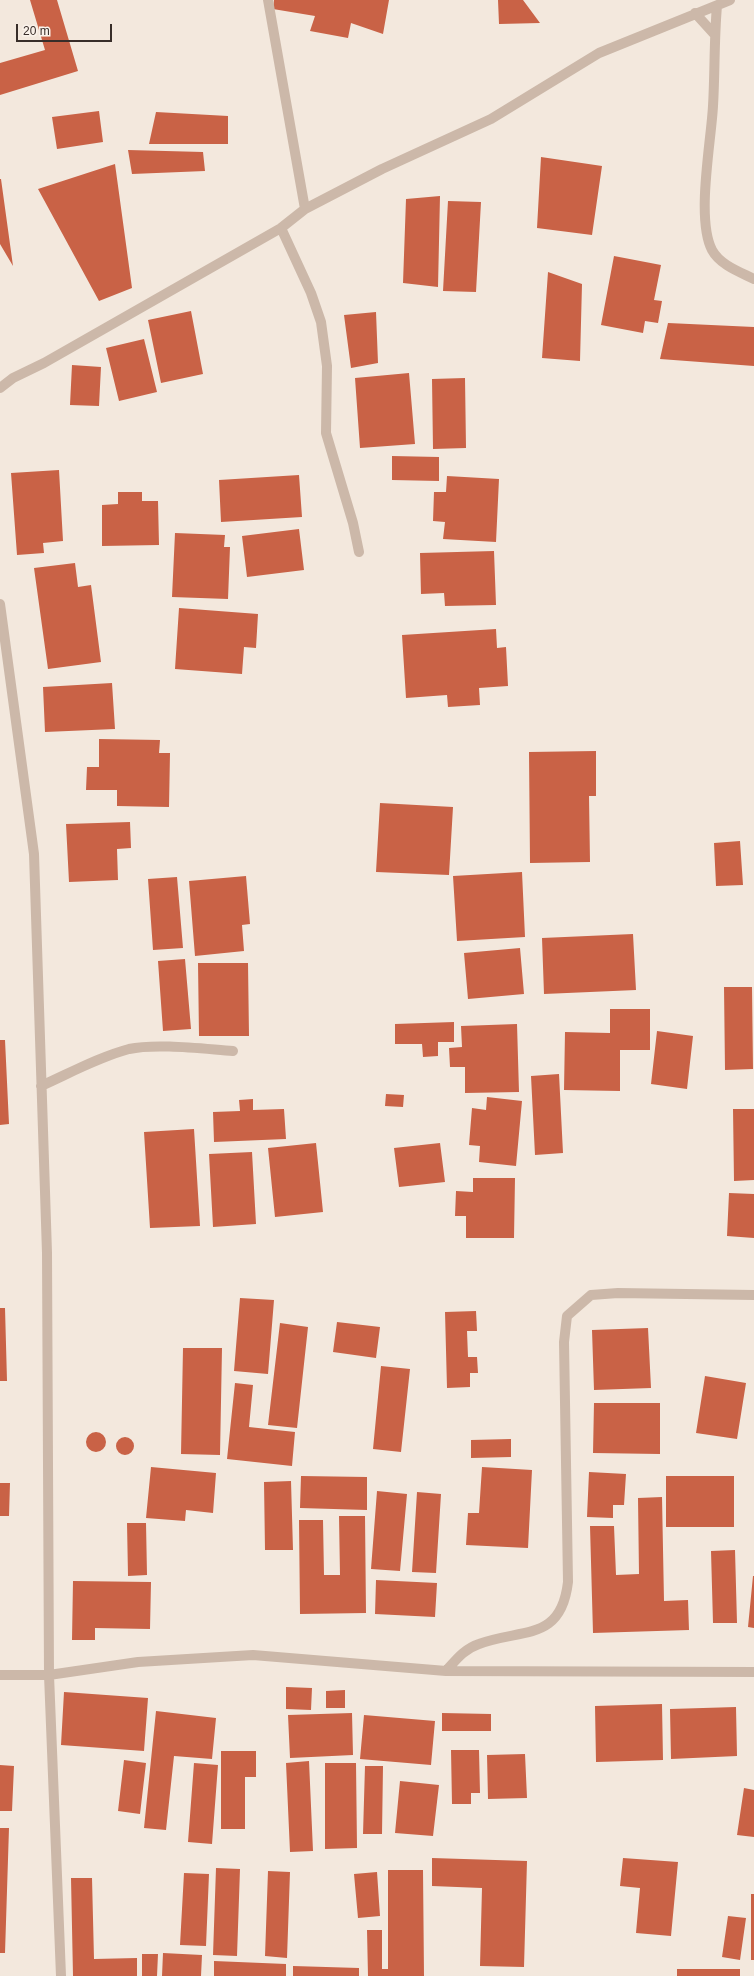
<!DOCTYPE html>
<style>
body{margin:0}
#map{position:relative;width:754px;height:1976px;overflow:hidden;background:#f3e8dd;font-family:Helvetica,sans-serif}
canvas{display:block}
.scale{position:absolute;left:16px;top:24px;width:96px;height:18px;box-sizing:border-box;border:2px solid #382d29;border-top:0;padding-left:5px;font-size:12px;line-height:14px;white-space:nowrap;color:#382d29;-webkit-text-stroke:3px #faf2ea;paint-order:stroke}
</style>
<div id="map">
<canvas width="754" height="1976"></canvas>
<div class="scale">20 m</div>
</div>
<script>
const context = document.querySelector('canvas').getContext('2d');
context.lineJoin = 'round';
function fill(path, color) {
  context.fillStyle = color;
  context.fill(path, 'evenodd');
}
function strokePath(path, color, width, dash) {
  context.strokeStyle = color;
  context.lineWidth = width;
  context.lineCap = dash ? 'butt' : 'round';
  context.setLineDash(dash || []);
  context.stroke(path);
}
fill(new Path2D(`
 M 30,0 L 57,0 L 78,71 L 0,95 L 0,63 L 45,50 Z
 M 274,0 L 389,0 L 383,34 L 351,23 L 348,38 L 310,31 L 315,16 L 273,9 Z
 M 498,0 L 523,0 L 540,23 L 499,24 Z
 M 99,111 L 103,142 L 57,149 L 52,117 Z
 M 156,112 L 228,116 L 228,144 L 149,144 Z
 M 128,150 L 203,152 L 205,171 L 132,174 Z
 M 541,157 L 602,166 L 592,235 L 537,228 Z
 M 115,164 L 132,288 L 99,301 L 38,189 Z
 M 0,179 L 1,179 L 13,266 L 0,244 Z
 M 440,196 L 438,287 L 403,283 L 406,199 Z
 M 448,201 L 481,202 L 476,292 L 443,291 Z
 M 614,256 L 661,265 L 654,300 L 662,301 L 658,323 L 645,321 L 643,333 L 601,325 Z
 M 548,272 L 582,284 L 580,361 L 542,358 Z
 M 191,311 L 203,374 L 161,383 L 148,320 Z
 M 376,312 L 378,363 L 351,368 L 344,315 Z
 M 668,323 L 754,327 L 754,366 L 660,359 Z
 M 144,339 L 157,392 L 119,401 L 106,348 Z
 M 72,365 L 101,367 L 99,406 L 70,405 Z
 M 409,373 L 415,444 L 360,448 L 355,378 Z
 M 465,378 L 466,448 L 433,449 L 432,379 Z
 M 392,456 L 439,457 L 439,481 L 392,480 Z
 M 59,470 L 63,541 L 43,543 L 44,553 L 17,555 L 11,473 Z
 M 299,475 L 302,517 L 221,522 L 219,480 Z
 M 447,476 L 499,479 L 496,542 L 443,539 L 445,522 L 433,521 L 434,492 L 446,492 Z
 M 118,492 L 142,492 L 142,501 L 158,501 L 159,545 L 102,546 L 102,505 L 118,504 Z
 M 299,529 L 304,570 L 247,577 L 242,536 Z
 M 175,533 L 225,535 L 224,547 L 230,547 L 228,599 L 172,597 Z
 M 494,551 L 496,605 L 445,606 L 444,593 L 421,594 L 420,553 Z
 M 75,563 L 78,587 L 91,585 L 101,662 L 48,669 L 34,568 Z
 M 179,608 L 258,614 L 256,648 L 244,647 L 242,674 L 175,669 Z
 M 496,629 L 497,648 L 506,647 L 508,686 L 479,688 L 480,705 L 448,707 L 447,695 L 406,698 L 402,635 Z
 M 112,683 L 115,729 L 45,732 L 43,687 Z
 M 99,739 L 160,740 L 159,753 L 170,753 L 169,807 L 117,806 L 117,790 L 86,790 L 87,767 L 99,767 Z
 M 596,751 L 596,796 L 589,796 L 590,862 L 530,863 L 529,752 Z
 M 380,803 L 453,807 L 449,875 L 376,872 Z
 M 130,822 L 131,848 L 117,849 L 118,880 L 69,882 L 66,824 Z
 M 740,841 L 743,885 L 716,886 L 714,843 Z
 M 522,872 L 525,937 L 457,941 L 453,876 Z
 M 246,876 L 250,924 L 242,925 L 244,951 L 195,956 L 189,881 Z
 M 177,877 L 183,948 L 153,950 L 148,879 Z
 M 633,934 L 636,990 L 544,994 L 542,938 Z
 M 520,948 L 524,994 L 468,999 L 464,953 Z
 M 185,959 L 191,1029 L 163,1031 L 158,961 Z
 M 198,963 L 248,963 L 249,1036 L 199,1036 Z
 M 724,987 L 752,987 L 753,1069 L 725,1070 Z
 M 610,1009 L 650,1009 L 650,1050 L 620,1050 L 620,1091 L 564,1090 L 565,1032 L 610,1033 Z
 M 454,1022 L 454,1042 L 438,1042 L 438,1056 L 423,1057 L 422,1044 L 395,1044 L 395,1024 Z
 M 517,1024 L 519,1092 L 465,1093 L 465,1067 L 450,1067 L 449,1048 L 462,1047 L 461,1026 Z
 M 657,1031 L 693,1036 L 687,1089 L 651,1084 Z
 M 0,1040 L 5,1040 L 9,1124 L 0,1125 Z
 M 559,1074 L 563,1153 L 535,1155 L 531,1076 Z
 M 386,1094 L 404,1095 L 403,1107 L 385,1106 Z
 M 487,1097 L 522,1101 L 516,1166 L 479,1162 L 480,1146 L 469,1145 L 472,1108 L 486,1110 Z
 M 253,1099 L 253,1110 L 284,1109 L 286,1139 L 214,1142 L 213,1112 L 240,1111 L 239,1100 Z
 M 733,1109 L 754,1109 L 754,1180 L 734,1181 Z
 M 194,1129 L 200,1226 L 150,1228 L 144,1132 Z
 M 316,1143 L 323,1212 L 275,1217 L 268,1148 Z
 M 440,1143 L 445,1182 L 399,1187 L 394,1148 Z
 M 252,1152 L 256,1224 L 213,1227 L 209,1154 Z
 M 473,1178 L 515,1178 L 514,1238 L 466,1238 L 466,1216 L 455,1216 L 456,1191 L 473,1192 Z
 M 729,1193 L 754,1194 L 754,1238 L 727,1236 Z
 M 240,1298 L 274,1300 L 268,1374 L 234,1371 Z
 M 0,1308 L 5,1308 L 7,1381 L 0,1381 Z
 M 476,1311 L 477,1331 L 467,1331 L 468,1357 L 477,1357 L 478,1373 L 470,1373 L 470,1387 L 447,1388 L 445,1312 Z
 M 337,1322 L 380,1327 L 376,1358 L 333,1352 Z
 M 280,1323 L 308,1327 L 297,1428 L 268,1425 Z
 M 648,1328 L 651,1388 L 594,1390 L 592,1330 Z
 M 183,1348 L 222,1348 L 220,1455 L 181,1454 Z
 M 381,1366 L 410,1369 L 401,1452 L 373,1449 Z
 M 705,1376 L 746,1383 L 737,1439 L 696,1433 Z
 M 235,1383 L 253,1385 L 249,1427 L 295,1432 L 292,1466 L 227,1459 Z
 M 594,1403 L 660,1403 L 660,1454 L 593,1453 Z
 M86 1442a10 10 0 1 1 20 0a10 10 0 1 1-20 0Z
 M116 1446a9 9 0 1 1 18 0a9 9 0 1 1-18 0Z
 M 511,1439 L 511,1457 L 471,1458 L 471,1440 Z
 M 151,1467 L 216,1473 L 213,1513 L 186,1510 L 185,1521 L 146,1518 Z
 M 482,1467 L 532,1470 L 528,1548 L 466,1545 L 468,1513 L 479,1513 Z
 M 589,1472 L 626,1474 L 624,1505 L 613,1505 L 613,1518 L 587,1517 Z
 M 301,1476 L 367,1477 L 367,1510 L 300,1508 Z
 M 666,1476 L 734,1476 L 734,1527 L 666,1527 Z
 M 291,1481 L 293,1550 L 265,1550 L 264,1482 Z
 M 0,1483 L 10,1483 L 9,1516 L 0,1516 Z
 M 377,1491 L 407,1494 L 400,1571 L 371,1569 Z
 M 417,1492 L 441,1494 L 436,1573 L 412,1572 Z
 M 662,1497 L 664,1601 L 688,1600 L 689,1630 L 593,1633 L 590,1526 L 614,1526 L 616,1575 L 639,1574 L 638,1498 Z
 M 339,1516 L 365,1516 L 366,1613 L 300,1614 L 299,1520 L 323,1520 L 324,1575 L 340,1575 Z
 M 127,1523 L 146,1523 L 147,1575 L 128,1576 Z
 M 735,1550 L 737,1623 L 713,1623 L 711,1551 Z
 M 753,1576 L 754,1576 L 754,1628 L 748,1627 Z
 M 376,1580 L 437,1583 L 435,1617 L 375,1614 Z
 M 73,1581 L 151,1582 L 150,1629 L 95,1628 L 95,1640 L 72,1640 Z
 M 286,1687 L 312,1688 L 311,1710 L 286,1709 Z
 M 345,1690 L 345,1708 L 326,1708 L 326,1691 Z
 M 64,1692 L 148,1698 L 144,1751 L 61,1745 Z
 M 662,1704 L 663,1760 L 596,1762 L 595,1706 Z
 M 736,1707 L 737,1756 L 671,1759 L 670,1709 Z
 M 156,1711 L 216,1718 L 212,1759 L 174,1756 L 166,1830 L 144,1828 Z
 M 352,1713 L 353,1755 L 290,1758 L 288,1715 Z
 M 442,1713 L 491,1714 L 491,1731 L 442,1731 Z
 M 364,1715 L 435,1721 L 431,1765 L 360,1759 Z
 M 451,1750 L 479,1750 L 480,1793 L 471,1793 L 471,1804 L 452,1804 Z
 M 221,1751 L 256,1751 L 256,1777 L 245,1777 L 245,1829 L 221,1829 Z
 M 525,1754 L 527,1798 L 488,1799 L 487,1755 Z
 M 124,1760 L 146,1763 L 140,1814 L 118,1811 Z
 M 309,1761 L 313,1851 L 290,1852 L 286,1763 Z
 M 194,1763 L 218,1765 L 212,1844 L 188,1842 Z
 M 325,1763 L 356,1763 L 357,1848 L 325,1849 Z
 M 0,1765 L 14,1766 L 12,1811 L 0,1811 Z
 M 365,1766 L 383,1766 L 382,1834 L 363,1834 Z
 M 400,1781 L 439,1785 L 433,1836 L 395,1833 Z
 M 744,1788 L 754,1790 L 754,1837 L 737,1835 Z
 M 0,1828 L 9,1828 L 5,1953 L 0,1953 Z
 M 432,1858 L 527,1861 L 524,1967 L 480,1966 L 482,1888 L 432,1886 Z
 M 623,1858 L 678,1862 L 671,1936 L 636,1933 L 640,1888 L 620,1886 Z
 M 216,1868 L 240,1869 L 237,1956 L 213,1955 Z
 M 388,1870 L 423,1870 L 424,1976 L 368,1976 L 367,1930 L 382,1930 L 382,1969 L 388,1969 Z
 M 268,1871 L 290,1872 L 287,1958 L 265,1956 Z
 M 377,1872 L 380,1916 L 358,1918 L 354,1874 Z
 M 184,1873 L 209,1874 L 206,1946 L 180,1945 Z
 M 71,1878 L 92,1878 L 94,1959 L 137,1958 L 137,1976 L 73,1976 Z
 M 751,1894 L 754,1894 L 754,1960 L 751,1960 Z
 M 728,1916 L 746,1918 L 740,1960 L 722,1957 Z
 M 163,1953 L 202,1955 L 201,1976 L 162,1976 Z
 M 142,1954 L 158,1954 L 157,1976 L 142,1976 Z
 M 214,1961 L 286,1964 L 286,1976 L 214,1976 Z
 M 293,1966 L 359,1968 L 359,1976 L 293,1976 Z
 M 677,1969 L 740,1969 L 740,1976 L 677,1976 Z`), '#c96246');
strokePath(new Path2D(`
 M 268,0 L 305,209
 M 717,6 C 714,39 715,73 713,106 C 711,143 696,219 712,250 C 720,265 740,272 754,279
 M 695,13 L 715,35
 M 281,228 L 311,293 L 321,322 L 327,366 L 326,433 L 353,523 L 359,552
 M 0,388 L 13,378 L 44,363 L 281,228 L 305,209 L 382,169 L 491,119 L 599,53 L 730,0
 M 0,604 L 34,854 L 47,1253 L 49,1675 L 61,1976
 M 41,1086 C 70,1073 99,1057 129,1049 C 156,1043 204,1049 233,1051
 M 446,1671 C 456,1660 464,1649 479,1644 C 522,1628 561,1642 568,1582 L 564,1342 L 567,1316 L 591,1295 L 618,1293 L 754,1295
 M 0,1675 L 49,1675 L 138,1662 L 253,1655 L 446,1671 L 754,1672`), '#ccb8a9', 10);
</script>
